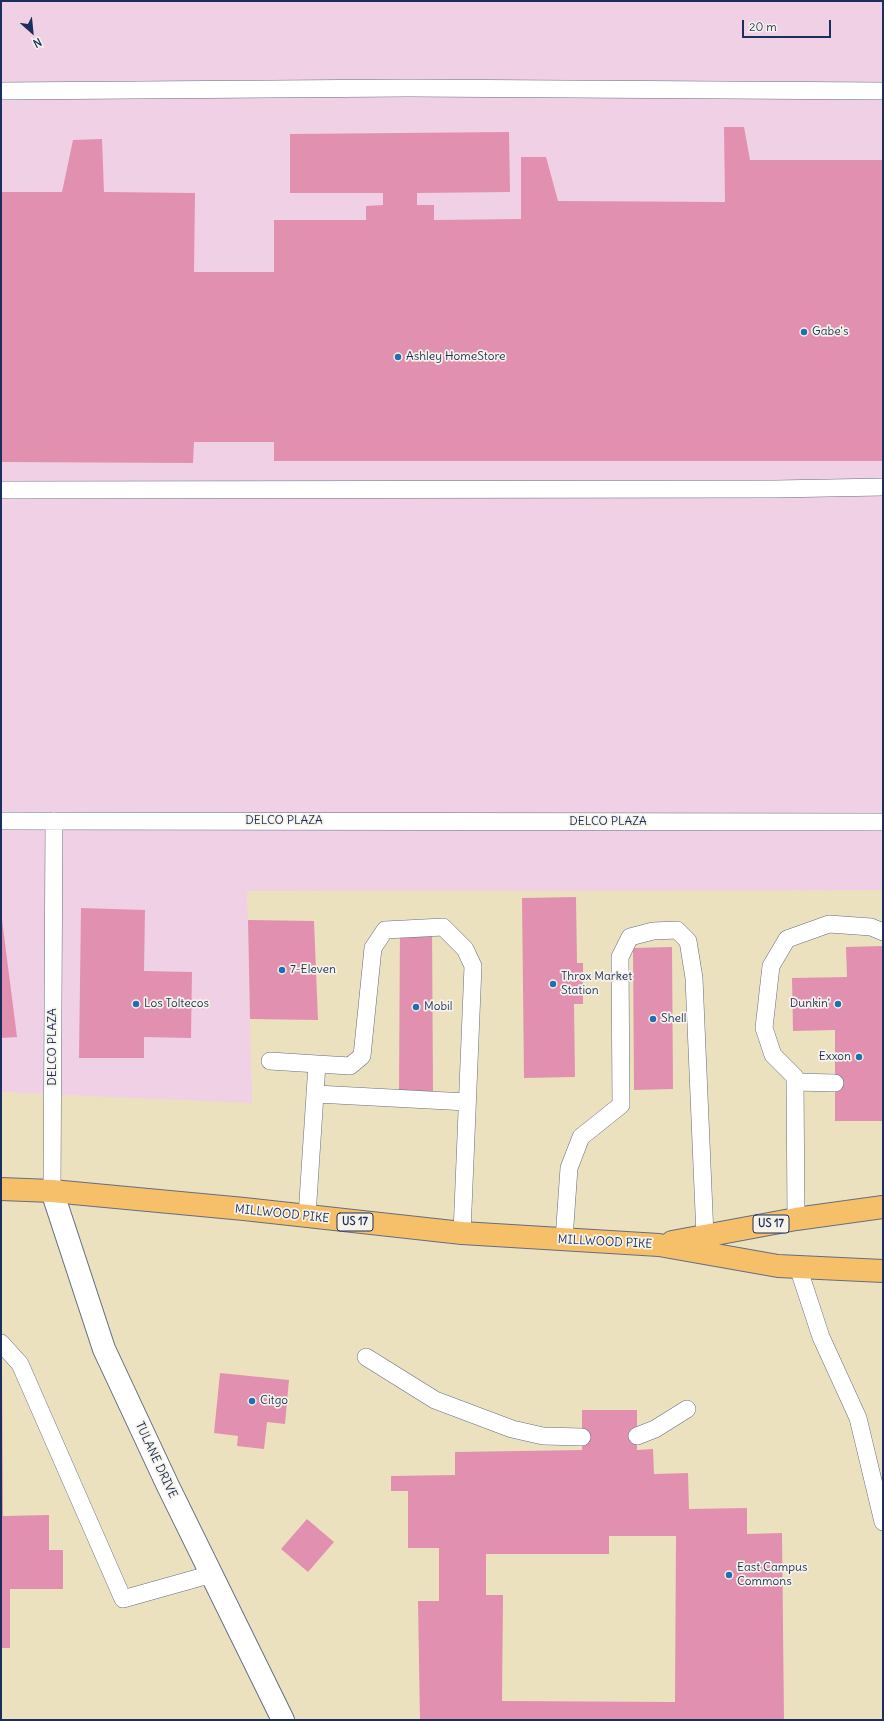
<!DOCTYPE html>
<style>
body{margin:0}
#map{position:relative;width:884px;height:1721px;overflow:hidden;background:#ebe1bf;font-family:Delius,sans-serif}
canvas{display:block}
.frame{position:absolute;inset:0;border:2px solid #1b2f5e;pointer-events:none}
.north{position:absolute;left:12px;top:12px;width:40px;height:40px;-webkit-text-stroke:3px #f7f3e8;paint-order:stroke;rotate:153deg;font-size:11px;font-weight:700;line-height:16px;text-align:center;color:#1b2f5e}
.north::after{content:'';display:block;margin:auto;width:14px;height:18px;background:#1b2f5e;clip-path:polygon(50% 0,100% 100%,50% 72%,0 100%)}
.scale{position:absolute;left:742px;top:20px;width:89px;height:18px;box-sizing:border-box;border:2px solid #1b2f5e;border-top:0;padding-left:5px;font-size:12px;line-height:14px;white-space:nowrap;color:#1b2f5e;-webkit-text-stroke:3px #f7f3e8;paint-order:stroke}
</style>
<div id="map">
<canvas width="884" height="1721"></canvas>
<div class="frame"></div>
<div class="north">N</div>
<div class="scale">20 m</div>
</div>
<script>
const context = document.querySelector('canvas').getContext('2d');
context.lineJoin = 'round';
function fill(path, color) {
  context.fillStyle = color;
  context.fill(path, 'evenodd');
}
function strokePath(path, color, width, dash) {
  context.strokeStyle = color;
  context.lineWidth = width;
  context.lineCap = dash ? 'butt' : 'round';
  context.setLineDash(dash || []);
  context.stroke(path);
}
function drawText(font, color, halo, rows, align = 'center') {
  context.font = font + ' Delius,sans-serif';
  context.lineWidth = 3.5;
  context.setLineDash([]);
  context.textBaseline = 'middle';
  context.strokeStyle = halo;
  context.fillStyle = color;
  for (const [text, x, y, turn = 0] of rows) {
    context.save();
    context.translate(x, y);
    context.rotate((+turn || 0) * Math.PI / 180);
    context.textAlign = isNaN(turn) ? turn : align;
    if (halo) context.strokeText(text, 0, 0);
    context.fillText(text, 0, 0);
    context.restore();
  }
}
fill(new Path2D(`
 M 1,1 L 883,1 L 883,890 L 247,891 L 252,1103 L 1,1092 Z`), '#f0d0e5');
fill(new Path2D(`
 M 724,127 L 744,127 L 750,160 L 883,160 L 883,461 L 274,461 L 274,442 L 194,442 L 193,463 L 1,462 L 1,192 L 62,192 L 73,140 L 102,139 L 104,192 L 195,193 L 194,272 L 274,272 L 274,220 L 366,220 L 366,206 L 383,205 L 383,193 L 290,193 L 290,134 L 509,132 L 510,192 L 417,193 L 417,205 L 434,205 L 434,220 L 521,219 L 521,157 L 546,157 L 558,201 L 725,202 Z
 M 576,897 L 577,963 L 583,963 L 583,1004 L 574,1004 L 575,1077 L 524,1078 L 522,898 Z
 M 81,908 L 145,910 L 144,971 L 192,972 L 191,1038 L 144,1037 L 144,1058 L 79,1058 Z
 M 1,912 L 17,1037 L 1,1038 Z
 M 248,920 L 314,921 L 318,1020 L 250,1019 Z
 M 400,923 L 432,924 L 433,1092 L 399,1091 Z
 M 883,946 L 883,1121 L 835,1121 L 835,1030 L 793,1031 L 792,978 L 847,977 L 846,947 Z
 M 672,947 L 673,1089 L 634,1090 L 633,948 Z
 M 1,1370 L 2,1370 L 3,1516 L 49,1515 L 49,1550 L 63,1550 L 63,1589 L 10,1589 L 10,1648 L 1,1648 Z
 M 220,1373 L 289,1380 L 285,1424 L 267,1422 L 264,1449 L 237,1446 L 238,1436 L 214,1433 Z
 M 582,1410 L 637,1410 L 637,1450 L 653,1449 L 654,1474 L 688,1473 L 689,1509 L 747,1508 L 747,1534 L 782,1533 L 784,1720 L 420,1720 L 418,1601 L 439,1601 L 439,1548 L 408,1548 L 408,1491 L 391,1491 L 391,1476 L 455,1475 L 455,1452 L 582,1450 ZM 609,1536 L 676,1536 L 675,1702 L 502,1701 L 503,1595 L 486,1595 L 486,1554 L 609,1554 Z
 M 307,1519 L 334,1542 L 308,1572 L 281,1549 Z`), '#e190b0');
const service = new Path2D(`
 M 1,91 L 408,88 L 883,91
 M 1,490 L 775,489 L 883,487
 M 1,821 L 883,822
 M 270,1061 L 317,1064
 M 795,1082 L 835,1083
 M 316,1094 L 467,1102
 M 52,1191 L 54,821
 M 307,1216 L 317,1064 L 350,1066 L 362,1056 L 373,948 L 385,930 L 443,927 L 465,949 L 473,966 L 462,1233
 M 796,1219 L 795,1077 L 773,1055 L 764,1028 L 771,966 L 787,939 L 829,924 L 871,927 L 883,932
 M 564,1239 L 569,1168 L 581,1137 L 621,1105 L 620,957 L 630,937 L 653,931 L 677,930 L 688,941 L 694,978 L 705,1236
 M 798,1267 L 821,1337 L 858,1418 L 883,1522
 M 1,1343 L 20,1364 L 123,1599 L 212,1574
 M 366,1357 L 435,1400 L 512,1429 L 543,1436 L 582,1437
 M 637,1436 L 655,1429 L 687,1409`);
const minor = new Path2D(`
 M 52,1191 L 104,1349 L 168,1486 L 283,1720`);
const trunk = new Path2D(`
 M 1,1189 L 52,1191 L 244,1209 L 462,1233 L 659,1245 L 778,1266 L 883,1271
 M 672,1242 L 796,1219 L 883,1207`);
strokePath(service, '#646d80', 18);
strokePath(minor, '#646d80', 24);
strokePath(trunk, '#646d80', 24);
strokePath(service, '#fff', 17);
strokePath(minor, '#fff', 22);
strokePath(trunk, '#f6c06b', 22);
for (const [x, y, r, color] of [
 [804,332,4,"#1f6fb2"],
 [398,357,4,"#1f6fb2"],
 [282,970,4,"#1f6fb2"],
 [553,984,4,"#1f6fb2"],
 [136,1004,4,"#1f6fb2"],
 [838,1004,4,"#1f6fb2"],
 [416,1007,4,"#1f6fb2"],
 [653,1019,4,"#1f6fb2"],
 [859,1057,4,"#1f6fb2"],
 [252,1401,4,"#1f6fb2"],
 [729,1575,4,"#1f6fb2"]
]) {
  const dot = new Path2D();
  dot.arc(x, y, r, 0, 2 * Math.PI);
  context.fillStyle = color;
  context.fill(dot);
  strokePath(dot, '#f7f3e8', 1.5);
}
for (const [x, y, w] of [
 [355,1222,36],
 [771,1224,36]
]) {
  const box = new Path2D();
  box.roundRect(x - w / 2, y - 9, w, 18, 3);
  context.fillStyle = '#f7f3e8';
  context.fill(box);
  strokePath(box, '#1b2f5e', 1);
}
drawText('bold 11px', '#1b2f5e', null, [
 ["US 17",355,1222],
 ["US 17",771,1224]
]);
drawText('12px', '#1b2f5e', '#f7f3e8', [
 ["Gabe's",812,332],
 ["Ashley HomeStore",406,357],
 ["7-Eleven",290,970],
 ["Throx Market",561,977],
 ["Station",561,991],
 ["Los Toltecos",144,1004],
 ["Dunkin'",830,1004,"right"],
 ["Mobil",424,1007],
 ["Shell",661,1019],
 ["Exxon",851,1057,"right"],
 ["Citgo",260,1401],
 ["East Campus",737,1568],
 ["Commons",737,1582]
], 'left');
drawText('12px', '#1b2f5e', '#f7f3e8', [
 ["DELCO PLAZA",284,821],
 ["DELCO PLAZA",608,822],
 ["DELCO PLAZA",53,1047,-90],
 ["MILLWOOD PIKE",282,1214,6],
 ["MILLWOOD PIKE",605,1242,3],
 ["TULANE DRIVE",156,1460,65]
]);
</script>
